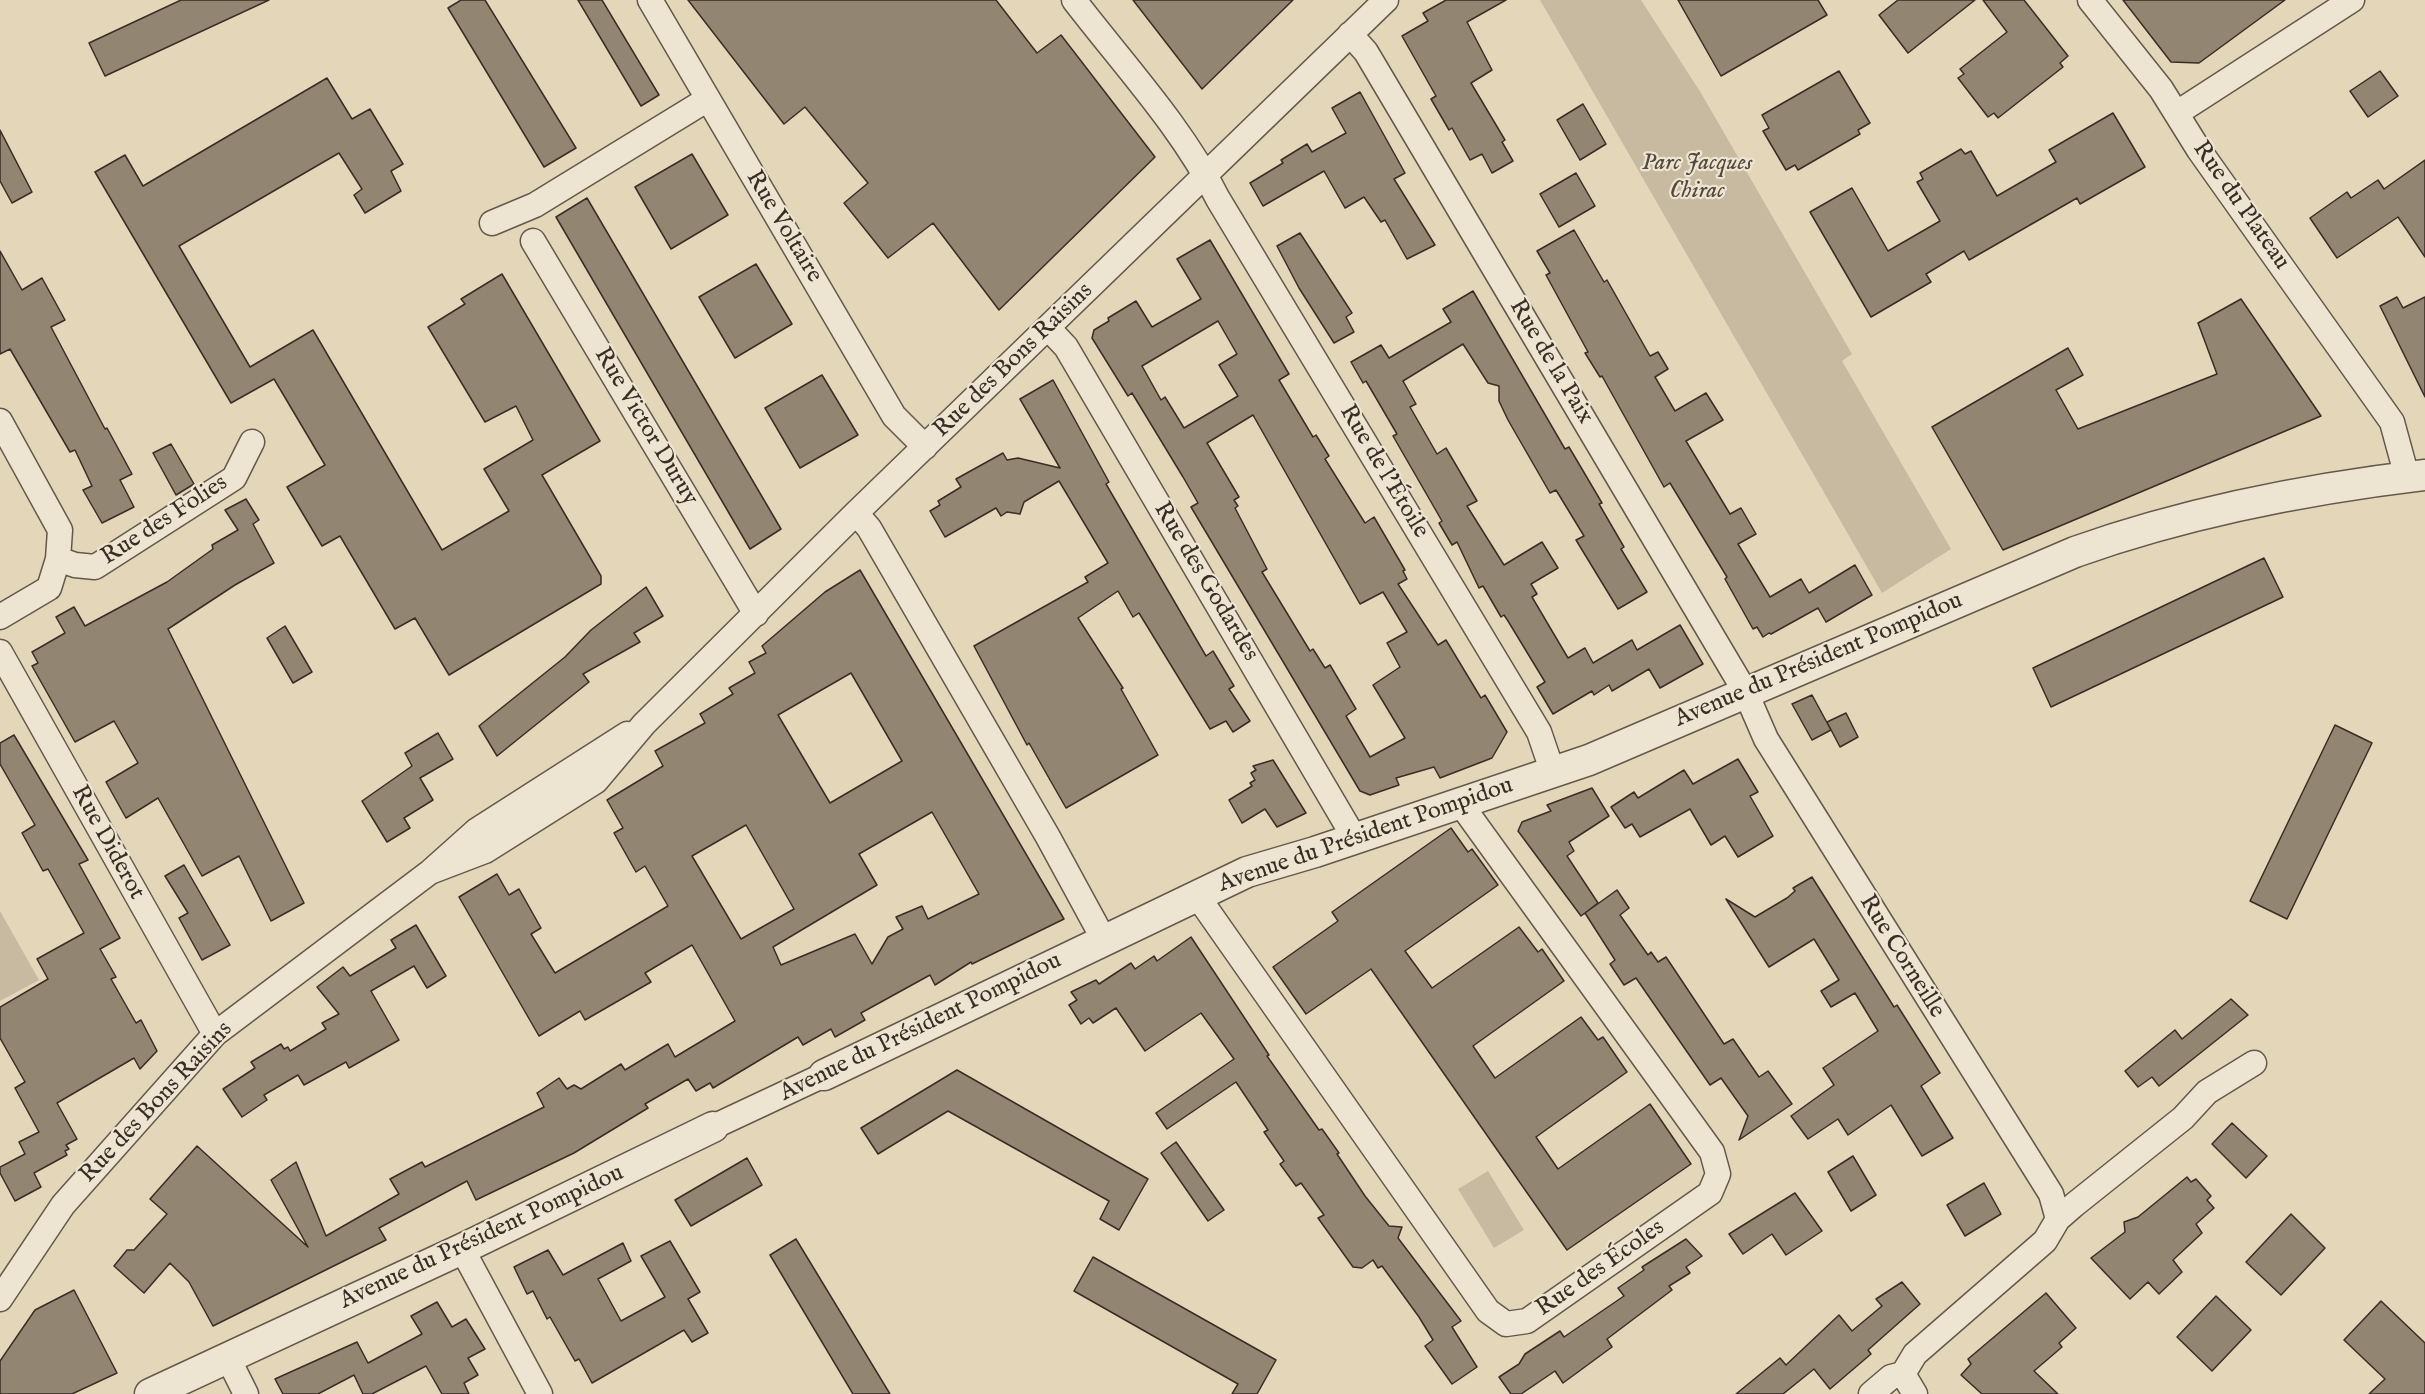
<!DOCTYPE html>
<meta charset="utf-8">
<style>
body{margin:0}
canvas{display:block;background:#e4d7b9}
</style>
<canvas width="2425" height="1394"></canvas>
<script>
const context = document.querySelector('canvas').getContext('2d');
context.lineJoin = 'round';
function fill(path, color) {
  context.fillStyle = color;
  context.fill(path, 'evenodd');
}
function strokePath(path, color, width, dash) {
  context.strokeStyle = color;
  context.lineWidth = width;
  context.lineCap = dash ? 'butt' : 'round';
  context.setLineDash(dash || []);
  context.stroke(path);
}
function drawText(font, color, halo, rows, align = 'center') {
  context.font = font + ' "IM FELL English",serif';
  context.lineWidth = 4.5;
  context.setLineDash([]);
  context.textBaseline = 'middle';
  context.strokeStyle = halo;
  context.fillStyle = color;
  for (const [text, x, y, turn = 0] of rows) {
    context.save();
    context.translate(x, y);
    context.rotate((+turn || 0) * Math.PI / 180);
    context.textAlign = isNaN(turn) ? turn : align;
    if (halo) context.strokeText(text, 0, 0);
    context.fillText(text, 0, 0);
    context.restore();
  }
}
fill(new Path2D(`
 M 1540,0 L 1641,0 L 1701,93 L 1852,354 L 1842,361 L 1951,549 L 1882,593 Z
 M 0,911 L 39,980 L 0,1001 Z
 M 1488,1171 L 1524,1230 L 1494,1248 L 1458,1189 Z`), '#c7baa0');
const building = new Path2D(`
 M 181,0 L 269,0 L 105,76 L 89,43 Z
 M 461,0 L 485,0 L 576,148 L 544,167 L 448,8 Z
 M 578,0 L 602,0 L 659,95 L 641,106 Z
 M 688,0 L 996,0 L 1037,53 L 1061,35 L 1155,157 L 999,310 L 933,223 L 888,258 L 844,203 L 868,183 L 805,107 L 784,124 Z
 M 1133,0 L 1293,0 L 1202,89 Z
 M 1446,0 L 1506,0 L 1467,22 L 1492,70 L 1471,83 L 1505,140 L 1502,142 L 1513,161 L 1492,173 L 1482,154 L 1470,160 L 1452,128 L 1449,130 L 1431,99 L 1436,96 L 1402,36 L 1428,21 L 1423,13 Z
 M 1678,0 L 1818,0 L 1827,15 L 1721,76 Z
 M 1898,0 L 1975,0 L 1908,53 L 1879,15 Z
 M 1983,0 L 2024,0 L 2068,56 L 2060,63 L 2063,67 L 1998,118 L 1994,113 L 1988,117 L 1958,78 L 1964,74 L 1960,69 L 2007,32 Z
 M 2123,0 L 2285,0 L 2199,63 L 2171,62 Z
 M 1839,71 L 1870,123 L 1858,130 L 1860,134 L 1798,170 L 1795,165 L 1786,170 L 1763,131 L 1769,128 L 1762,115 Z
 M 2380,71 L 2398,96 L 2368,117 L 2350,91 Z
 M 327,78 L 352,119 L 370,109 L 403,164 L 391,171 L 401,191 L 365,213 L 354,195 L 362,189 L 339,153 L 179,246 L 250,367 L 313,330 L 442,550 L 509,511 L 484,469 L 533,440 L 516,406 L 485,422 L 428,327 L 465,304 L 461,299 L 502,274 L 600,441 L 542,475 L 601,576 L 601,584 L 449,675 L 415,618 L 395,629 L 340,536 L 322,546 L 287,487 L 325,465 L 274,379 L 231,403 L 95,172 L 125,155 L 143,186 Z
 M 1360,92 L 1405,173 L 1394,179 L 1435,245 L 1407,259 L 1385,220 L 1381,222 L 1364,197 L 1345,208 L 1324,171 L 1263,206 L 1250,183 L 1283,163 L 1281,160 L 1307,144 L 1312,152 L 1346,133 L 1332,108 Z
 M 1583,104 L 1606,144 L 1580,160 L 1557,120 Z
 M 2113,113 L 2145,167 L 2080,204 L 2077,198 L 1969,260 L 1964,251 L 1926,274 L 1931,282 L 1871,317 L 1810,212 L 1852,188 L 1888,251 L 1940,221 L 1917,182 L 1923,179 L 1920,173 L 1961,149 L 1965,154 L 1971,151 L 1997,196 L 2056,162 L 2049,150 Z
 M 0,130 L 32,192 L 12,203 L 0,181 Z
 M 692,154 L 728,215 L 671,249 L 635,187 Z
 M 2425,160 L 2425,257 L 2398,217 L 2337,258 L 2310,218 L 2347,192 L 2351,198 L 2378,180 L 2384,189 Z
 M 1576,173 L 1595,206 L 1559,227 L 1540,194 Z
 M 587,198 L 781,529 L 750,549 L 556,217 Z
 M 1574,230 L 1604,282 L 1607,280 L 1650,356 L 1658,352 L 1668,369 L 1655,377 L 1675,411 L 1706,393 L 1723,420 L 1686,441 L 1730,514 L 1741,508 L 1756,534 L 1738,544 L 1770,597 L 1801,579 L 1809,593 L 1855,565 L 1872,595 L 1826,622 L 1818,608 L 1771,634 L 1769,633 L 1763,637 L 1757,627 L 1753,629 L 1725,579 L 1727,577 L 1670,483 L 1664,487 L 1602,376 L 1600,377 L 1585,353 L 1588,352 L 1546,275 L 1550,273 L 1537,251 Z
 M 1300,233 L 1352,313 L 1346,317 L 1354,332 L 1334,343 L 1299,288 L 1277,246 Z
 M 1210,240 L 1289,374 L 1279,380 L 1313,437 L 1316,435 L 1329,456 L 1325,459 L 1365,523 L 1374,517 L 1405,570 L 1403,571 L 1407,579 L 1398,584 L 1438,645 L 1446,640 L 1481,698 L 1485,695 L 1507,732 L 1492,758 L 1440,778 L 1434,767 L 1396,778 L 1399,785 L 1370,795 L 1360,791 L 1191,507 L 1198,503 L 1183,477 L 1132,393 L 1128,396 L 1092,338 L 1094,330 L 1109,321 L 1108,318 L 1136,301 L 1152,327 L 1201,299 L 1177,259 ZM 1218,321 L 1237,354 L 1219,365 L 1238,396 L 1184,428 L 1165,397 L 1161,400 L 1142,366 ZM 1253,415 L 1360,604 L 1383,592 L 1407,632 L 1387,643 L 1400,667 L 1373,685 L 1405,738 L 1370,757 L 1346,716 L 1356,709 L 1330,665 L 1325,668 L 1313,649 L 1310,651 L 1262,572 L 1267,569 L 1235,508 L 1238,506 L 1234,500 L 1239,497 L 1207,443 Z
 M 0,251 L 22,290 L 42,278 L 65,320 L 51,327 L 105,429 L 107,428 L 132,474 L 120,480 L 134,507 L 102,523 L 83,490 L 92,486 L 75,450 L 70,452 L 10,349 L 0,354 Z
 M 756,264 L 792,324 L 735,358 L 699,297 Z
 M 1473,291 L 1565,449 L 1569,447 L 1602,503 L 1599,504 L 1624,547 L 1621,549 L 1647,592 L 1618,609 L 1576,540 L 1584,536 L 1556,490 L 1550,493 L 1508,420 L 1499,401 L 1499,386 L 1488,383 L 1463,344 L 1403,381 L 1416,404 L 1410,407 L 1437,454 L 1446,448 L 1477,501 L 1467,506 L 1504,565 L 1542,542 L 1558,568 L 1531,584 L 1537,594 L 1532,597 L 1568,658 L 1585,648 L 1593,663 L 1632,640 L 1637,650 L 1680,625 L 1703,664 L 1660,688 L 1649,669 L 1612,691 L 1609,685 L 1594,695 L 1592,691 L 1553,714 L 1537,687 L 1545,682 L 1508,621 L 1504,615 L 1501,617 L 1483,586 L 1479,588 L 1457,542 L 1452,545 L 1439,523 L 1442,521 L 1393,436 L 1397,434 L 1366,381 L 1363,383 L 1351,362 L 1381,345 L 1389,358 L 1451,322 L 1443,309 Z
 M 2397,297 L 2403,308 L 2425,297 L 2425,397 L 2380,306 Z
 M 2241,299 L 2321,416 L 2003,550 L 1932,427 L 2068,348 L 2083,375 L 2056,390 L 2078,429 L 2217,374 L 2198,323 Z
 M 822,375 L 858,435 L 800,468 L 765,408 Z
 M 1053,380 L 1109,482 L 1106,484 L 1206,656 L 1213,651 L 1234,686 L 1229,689 L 1250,721 L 1233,732 L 1226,721 L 1210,729 L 1139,613 L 1133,617 L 1118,591 L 1078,618 L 1123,688 L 1121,689 L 1158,755 L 1066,808 L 1029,743 L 1027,745 L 974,646 L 1088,582 L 1085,577 L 1108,563 L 1059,481 L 1024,502 L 1020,514 L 1007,512 L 1001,516 L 996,508 L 945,537 L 930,511 L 940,505 L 938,501 L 961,487 L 956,479 L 1003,453 L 1007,460 L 1018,458 L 1060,468 L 1020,399 Z
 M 171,444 L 194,484 L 176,495 L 153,453 Z
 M 246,499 L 259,520 L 253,524 L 274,563 L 235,585 L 168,629 L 304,903 L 271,921 L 239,856 L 202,876 L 158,798 L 126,818 L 106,782 L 138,763 L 114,721 L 75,742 L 32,666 L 38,663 L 32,652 L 65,633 L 56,617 L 74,607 L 85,626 L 167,582 L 213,549 L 212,545 L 238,530 L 225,510 Z
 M 2264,558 L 2283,597 L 2051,707 L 2033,668 Z
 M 860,570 L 1064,919 L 972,964 L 971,962 L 935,985 L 930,975 L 861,1013 L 865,1020 L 835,1037 L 831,1029 L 803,1045 L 798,1037 L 713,1088 L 710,1083 L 696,1091 L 688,1079 L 645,1104 L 648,1108 L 574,1153 L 476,1200 L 467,1181 L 379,1228 L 386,1240 L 213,1326 L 189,1282 L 170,1263 L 144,1293 L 114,1266 L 127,1250 L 134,1250 L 167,1214 L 150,1199 L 197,1146 L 308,1247 L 271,1180 L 296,1162 L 326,1236 L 399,1194 L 390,1179 L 422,1162 L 425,1167 L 544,1107 L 537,1093 L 559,1078 L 567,1089 L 574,1085 L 581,1089 L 621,1064 L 625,1070 L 668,1044 L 675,1057 L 735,1021 L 692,945 L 645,973 L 651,982 L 585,1020 L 580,1011 L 539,1036 L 459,897 L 497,874 L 509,895 L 519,889 L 541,928 L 531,934 L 555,973 L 668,906 L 645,866 L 636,872 L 614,833 L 623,828 L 607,800 L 663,766 L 655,751 L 705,723 L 700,714 L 733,694 L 729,688 L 755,673 L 749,662 L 766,653 L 762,646 L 825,592 ZM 851,673 L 902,761 L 830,803 L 778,715 ZM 932,812 L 979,894 L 928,919 L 922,906 L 896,917 L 903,929 L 888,937 L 872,964 L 855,934 L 781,965 L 773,947 L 877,885 L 859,854 ZM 746,825 L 794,909 L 741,939 L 692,856 Z
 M 646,587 L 663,616 L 634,633 L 640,642 L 583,674 L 589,682 L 497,756 L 479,726 L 565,657 L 591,630 Z
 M 285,626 L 312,672 L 293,683 L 267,638 Z
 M 1812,695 L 1831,730 L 1812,740 L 1792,704 Z
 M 1846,713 L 1858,737 L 1840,747 L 1827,722 Z
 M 2335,725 L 2372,743 L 2287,919 L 2250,901 Z
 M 438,733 L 453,759 L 420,778 L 433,800 L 404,818 L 410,828 L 387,842 L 362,801 L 412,766 L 405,753 Z
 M 14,735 L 88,860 L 79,864 L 120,938 L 100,949 L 116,977 L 111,979 L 136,1023 L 141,1020 L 157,1051 L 140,1069 L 134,1058 L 57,1103 L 77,1139 L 66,1145 L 69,1149 L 65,1151 L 67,1155 L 34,1173 L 41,1187 L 15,1201 L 0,1173 L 0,1167 L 25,1154 L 19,1142 L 39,1132 L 15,1088 L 25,1082 L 0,1038 L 0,1007 L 48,979 L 37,959 L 84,933 L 48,869 L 43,871 L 22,833 L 35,825 L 0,764 L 0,743 Z
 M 1738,759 L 1758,792 L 1750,796 L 1773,836 L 1738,857 L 1725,836 L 1711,845 L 1690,809 L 1640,837 L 1632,824 L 1625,828 L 1611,807 L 1634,792 L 1638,798 L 1684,770 L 1693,784 Z
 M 1273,760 L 1306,813 L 1277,827 L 1265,809 L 1242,823 L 1229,800 L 1252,786 L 1250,783 L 1255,780 L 1251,773 L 1256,770 L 1253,766 Z
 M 1592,788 L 1609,816 L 1569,842 L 1574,851 L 1567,856 L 1598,903 L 1581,916 L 1518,831 L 1522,822 L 1551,811 L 1547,805 Z
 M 1451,828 L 1468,852 L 1472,849 L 1498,885 L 1405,951 L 1432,988 L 1519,927 L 1538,952 L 1542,949 L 1564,981 L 1473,1046 L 1495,1078 L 1581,1017 L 1598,1040 L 1603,1037 L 1627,1072 L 1536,1137 L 1558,1169 L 1650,1104 L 1691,1164 L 1567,1250 L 1371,969 L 1306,1014 L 1273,967 L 1338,921 L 1332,912 Z
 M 184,865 L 230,945 L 202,960 L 179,918 L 188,913 L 165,876 Z
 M 1812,877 L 1894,1007 L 1897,1005 L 1940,1073 L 1921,1086 L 1953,1138 L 1922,1156 L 1891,1105 L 1848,1135 L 1838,1119 L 1808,1139 L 1791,1116 L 1834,1085 L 1823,1068 L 1878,1031 L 1855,993 L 1831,1007 L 1821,991 L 1839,980 L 1814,939 L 1769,967 L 1726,899 L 1755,917 L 1787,898 L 1795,891 L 1793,888 Z
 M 1617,890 L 1629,908 L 1620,915 L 1648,955 L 1651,952 L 1658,962 L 1666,957 L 1724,1044 L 1733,1039 L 1759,1077 L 1768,1071 L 1792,1104 L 1739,1140 L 1748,1116 L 1721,1078 L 1710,1085 L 1636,978 L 1624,985 L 1610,964 L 1615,960 L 1585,913 Z
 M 416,925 L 446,976 L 427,988 L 414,966 L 371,991 L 399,1040 L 349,1068 L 346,1062 L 304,1085 L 298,1075 L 264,1095 L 267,1100 L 242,1117 L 223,1089 L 255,1068 L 251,1062 L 281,1044 L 284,1049 L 288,1047 L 290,1051 L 326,1029 L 322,1023 L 339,1014 L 317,987 L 343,967 L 350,976 L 396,948 L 391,940 Z
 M 1191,937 L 1269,1055 L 1267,1056 L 1319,1130 L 1322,1129 L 1339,1153 L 1337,1154 L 1365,1196 L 1389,1226 L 1402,1227 L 1398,1238 L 1461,1321 L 1452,1327 L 1477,1367 L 1452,1384 L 1425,1346 L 1433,1340 L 1419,1317 L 1382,1266 L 1378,1268 L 1373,1260 L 1362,1268 L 1353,1267 L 1318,1218 L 1324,1215 L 1301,1183 L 1296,1186 L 1280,1164 L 1284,1161 L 1264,1132 L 1268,1130 L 1236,1082 L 1167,1129 L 1156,1113 L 1234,1059 L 1201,1013 L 1145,1051 L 1116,1008 L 1093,1023 L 1089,1018 L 1081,1024 L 1069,1005 L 1077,1000 L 1071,992 L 1096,980 L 1099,984 L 1131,963 L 1135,969 L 1154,956 L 1157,961 Z
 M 2231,999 L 2248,1015 L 2159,1086 L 2152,1077 L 2138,1087 L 2125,1071 L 2175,1030 L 2182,1039 Z
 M 957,1070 L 1148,1179 L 1119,1230 L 1100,1219 L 1109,1201 L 948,1111 L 878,1154 L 861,1128 Z
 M 2232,1123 L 2267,1156 L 2246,1178 L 2212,1144 Z
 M 1176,1142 L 1224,1210 L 1208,1221 L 1161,1153 Z
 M 1853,1156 L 1876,1195 L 1851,1211 L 1828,1172 Z
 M 747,1158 L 762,1185 L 691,1226 L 675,1200 Z
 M 2187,1177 L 2191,1182 L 2196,1179 L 2211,1196 L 2207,1200 L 2214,1208 L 2196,1224 L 2202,1233 L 2173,1260 L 2182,1272 L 2159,1294 L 2148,1282 L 2130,1299 L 2091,1258 L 2125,1232 L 2124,1222 L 2138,1217 Z
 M 1984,1183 L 2001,1214 L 1965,1236 L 1947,1205 Z
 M 1795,1193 L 1822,1231 L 1786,1255 L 1772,1234 L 1743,1254 L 1729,1234 Z
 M 2291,1214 L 2325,1248 L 2281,1295 L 2246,1262 Z
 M 796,1239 L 890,1394 L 853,1394 L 770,1255 Z
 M 1686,1239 L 1702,1256 L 1686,1267 L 1690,1273 L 1669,1286 L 1672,1290 L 1607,1339 L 1612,1347 L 1563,1383 L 1555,1371 L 1521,1394 L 1511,1394 L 1499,1377 L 1519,1364 L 1525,1354 L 1560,1331 L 1564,1337 L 1624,1296 L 1618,1288 L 1644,1270 L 1642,1267 Z
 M 670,1241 L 700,1292 L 688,1299 L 708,1333 L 692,1342 L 684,1330 L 592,1383 L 579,1359 L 575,1361 L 550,1317 L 547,1319 L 533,1291 L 527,1294 L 514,1267 L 548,1250 L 563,1275 L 623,1243 L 631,1261 L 598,1279 L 621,1321 L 665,1297 L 641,1256 Z
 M 1093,1257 L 1276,1360 L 1257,1394 L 1232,1394 L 1238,1384 L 1074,1291 Z
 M 1902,1282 L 1920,1304 L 1868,1350 L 1871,1354 L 1830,1389 L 1814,1369 L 1783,1394 L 1736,1394 L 1780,1358 L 1786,1365 L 1839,1315 L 1852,1331 L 1882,1306 L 1876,1299 Z
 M 74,1290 L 117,1373 L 72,1394 L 0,1394 L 0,1361 L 35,1310 Z
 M 2046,1293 L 2076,1328 L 2059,1343 L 2062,1347 L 2034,1371 L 2058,1394 L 1982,1394 L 1961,1375 L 1971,1364 L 1968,1359 Z
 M 2216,1296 L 2251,1330 L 2212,1371 L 2177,1337 Z
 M 2381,1301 L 2425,1343 L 2425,1394 L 2369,1394 L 2385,1379 L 2344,1340 Z
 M 437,1302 L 452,1327 L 466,1319 L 485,1349 L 468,1358 L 478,1375 L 464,1383 L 469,1394 L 442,1394 L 426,1366 L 372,1394 L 363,1394 L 354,1375 L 318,1394 L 283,1394 L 275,1379 L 357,1342 L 368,1363 L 422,1334 L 411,1316 Z`);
fill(building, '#928572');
strokePath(building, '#392d25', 1.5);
const minor = new Path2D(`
 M 650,0 L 894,416 L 925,447
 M 1074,0 C 1123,64 1182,127 1218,199 L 1539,732 L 1553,773
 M 2090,0 L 2161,89 L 2199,150 L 2392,422 L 2407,477
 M 1350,34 L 1366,52 L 1746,693 L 1766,739 L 2051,1194 L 2058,1219
 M 2177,113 L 2352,0
 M 492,223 L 535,205 L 708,99
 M 533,241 L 756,614
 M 1049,329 L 1066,347 L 1355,839
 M 0,421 L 60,530 L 58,559 L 49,588 L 0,617
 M 856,513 L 869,528 L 1048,837 L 1104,940
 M 58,559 L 75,565 L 95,567 L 234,478 L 252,442
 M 0,652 L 215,1034
 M 430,872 L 485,851 L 596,781 L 644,724 L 856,513 L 1386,0
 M 1196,894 L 1488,1311 L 1506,1324 L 1527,1321 L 1710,1193 L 1718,1174 L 1712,1152 L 1460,803
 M 713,1127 L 824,1075
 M 462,1249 L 540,1394
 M 0,1299 L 63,1205 L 215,1034 L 430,872 L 477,830 L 627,734
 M 228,1358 L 246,1394
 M 1903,1374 L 1915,1394
 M 1871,1394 L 1891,1377 L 1903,1374 L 1915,1354 L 2045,1241 L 2058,1219 L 2074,1205 L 2183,1118 L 2207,1092 L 2254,1063`);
const tertiary = new Path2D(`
 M 824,1075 L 1247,872 L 1315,852 L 1589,760 L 2075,552 C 2188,512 2306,489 2425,475
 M 150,1394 L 462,1249 L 713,1127`);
strokePath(minor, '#64584a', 27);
strokePath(tertiary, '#64584a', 33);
strokePath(minor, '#ede5d2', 24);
strokePath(tertiary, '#ede5d2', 30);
drawText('italic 24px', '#55493e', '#ede5d2', [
 ["Parc Jacques",1697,164],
 ["Chirac",1697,192]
]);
drawText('24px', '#392d25', '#ede5d2', [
 ["Rue du Plateau",2240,206,55],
 ["Rue Voltaire",783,227,59],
 ["Rue des Bons Raisins",1014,361,-44],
 ["Rue de la Paix",1550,362,59],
 ["Rue Victor Duruy",645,427,59],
 ["Rue de l'Étoile",1383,472,59],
 ["Rue des Folies",165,521,-33],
 ["Rue des Godardes",1205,582,59],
 ["Avenue du Président Pompidou",1819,661,-23],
 ["Avenue du Président Pompidou",1366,836,-19],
 ["Rue Diderot",107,843,61],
 ["Rue Corneille",1901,957,58],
 ["Avenue du Président Pompidou",921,1028,-26],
 ["Rue des Bons Raisins",157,1103,-47],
 ["Avenue du Président Pompidou",482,1238,-25],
 ["Rue des Écoles",1601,1269,-35]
]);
</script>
